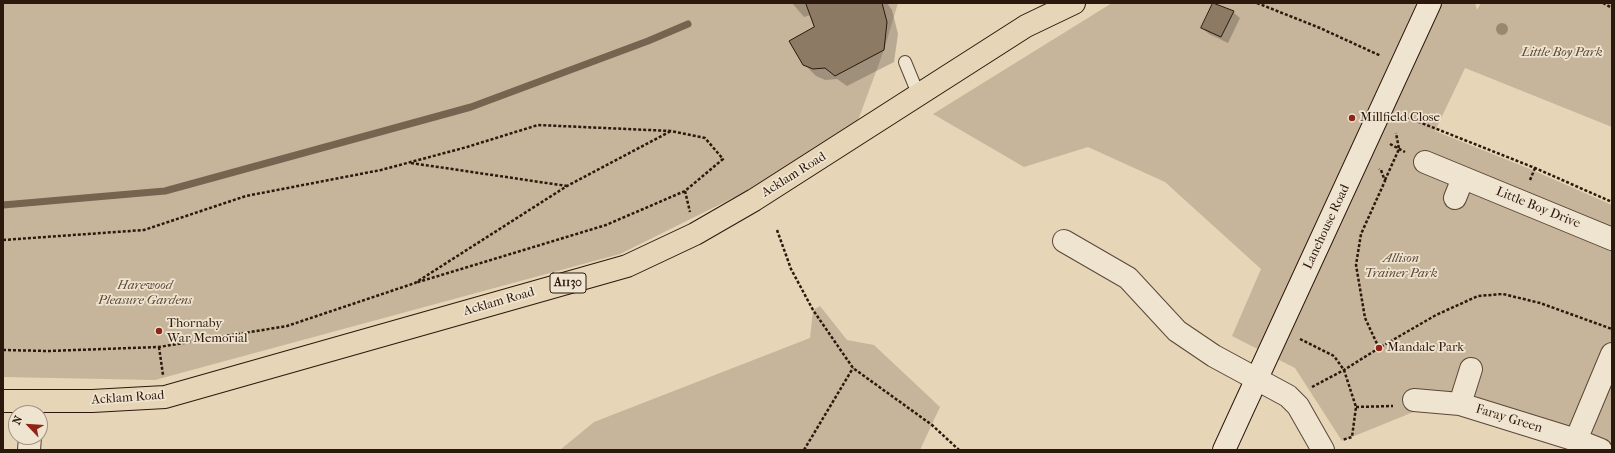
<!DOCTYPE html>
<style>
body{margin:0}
#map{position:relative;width:1615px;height:453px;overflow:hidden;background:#e6d5b7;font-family:"IM FELL French Canon",serif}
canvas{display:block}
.frame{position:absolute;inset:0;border:4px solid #2c180d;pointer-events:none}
.north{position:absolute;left:8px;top:405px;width:40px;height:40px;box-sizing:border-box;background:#efe4d0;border:1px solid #a19282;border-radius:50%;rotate:295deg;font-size:11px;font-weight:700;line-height:16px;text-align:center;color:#2c180d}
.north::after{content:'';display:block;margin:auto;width:14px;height:18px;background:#8f2418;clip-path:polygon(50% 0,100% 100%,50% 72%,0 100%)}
</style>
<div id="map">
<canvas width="1615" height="453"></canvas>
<div class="frame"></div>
<div class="north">N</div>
</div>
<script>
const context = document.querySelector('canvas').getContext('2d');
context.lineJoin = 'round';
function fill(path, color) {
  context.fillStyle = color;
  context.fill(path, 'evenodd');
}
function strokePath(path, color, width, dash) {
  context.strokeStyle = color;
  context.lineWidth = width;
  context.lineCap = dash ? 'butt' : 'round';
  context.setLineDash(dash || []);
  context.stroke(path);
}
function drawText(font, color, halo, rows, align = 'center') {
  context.font = font + ' "IM FELL French Canon",serif';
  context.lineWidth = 3.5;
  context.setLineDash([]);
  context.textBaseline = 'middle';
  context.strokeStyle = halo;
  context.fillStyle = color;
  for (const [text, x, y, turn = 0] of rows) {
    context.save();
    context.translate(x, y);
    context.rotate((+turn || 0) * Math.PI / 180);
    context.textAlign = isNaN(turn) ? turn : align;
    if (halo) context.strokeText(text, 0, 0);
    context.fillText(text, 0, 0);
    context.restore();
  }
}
fill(new Path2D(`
 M 3,3 L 898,3 L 884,50 L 857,123 L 757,186 L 620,254 L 155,380 L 3,377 Z
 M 1112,3 L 1475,3 L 1477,10 L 1481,3 L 1612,3 L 1612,127 L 1465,68 L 1435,131 L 1530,169 L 1612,205 L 1612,450 L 1534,423 L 1448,398 L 1342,441 L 1295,368 L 1232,336 L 1261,269 L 1165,182 L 1088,147 L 1024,167 L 933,114 Z
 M 820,306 L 847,340 L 874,345 L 940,407 L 920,450 L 560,450 L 594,422 L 810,338 L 813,310 Z`), '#c6b59a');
fill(new Path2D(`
 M 792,3 L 887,3 L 892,10 L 898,34 L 894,62 L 847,86 L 837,79 L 825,80 L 816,76 L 804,64 L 816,27 L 811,15 L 804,17 Z
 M 1214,3 L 1233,12 L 1240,18 L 1228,43 L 1209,34 L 1202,28 Z`), '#0003');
strokePath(new Path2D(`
 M 3,205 L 165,191 L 471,107 L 648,41 L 688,24`), '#766350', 7);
const building = new Path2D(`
 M 806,3 L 882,3 L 887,22 L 884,50 L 835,76 L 825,68 L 813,69 L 803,65 L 789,41 L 814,27 Z
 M 1213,3 L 1234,11 L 1221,37 L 1201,28 Z`);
fill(building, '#8d7a65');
strokePath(building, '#2c180d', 1);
const lane = new Path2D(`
 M 905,62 L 919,96`);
const street = new Path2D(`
 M 1425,162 L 1612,239
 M 1455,198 L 1463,178
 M 1064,241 L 1128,278 L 1177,331 L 1214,356 L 1288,396 L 1298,406 L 1323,450
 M 1414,400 L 1460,404 L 1576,440 L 1601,450
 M 1460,404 L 1471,369
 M 1576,440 L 1612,354
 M 29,450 L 30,437`);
const secondary = new Path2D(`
 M 1224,450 C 1292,301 1362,153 1430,3`);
const primary = new Path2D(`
 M 3,401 L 92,401 L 165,397 L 627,266 L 695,234 L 754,200 L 1026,26 L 1074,3`);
strokePath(lane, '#5a4738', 14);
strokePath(street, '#5a4738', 24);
strokePath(secondary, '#2c180d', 24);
strokePath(primary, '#2c180d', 24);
strokePath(new Path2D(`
 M 1257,3 L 1320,28 L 1381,56
 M 1603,3 L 1612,8
 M 1404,116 L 1535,168 L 1612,202
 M 1390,144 L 1405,152
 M 411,163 L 567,186
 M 1385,180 L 1399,149 L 1396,133
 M 1530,180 L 1535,168
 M 685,191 L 690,212
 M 777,230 L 791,269 L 813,310 L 853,368 L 932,425 L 959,450
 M 3,240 L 144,230 L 246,196 L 381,170 L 467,147 L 538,125 L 671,131 L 705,138 L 723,159 L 685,191 L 606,225 L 415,283
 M 1300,339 L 1334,356 L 1344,370 L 1356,407 L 1352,437 L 1342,440
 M 159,347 L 163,375
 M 1379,348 L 1365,318 L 1356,265 L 1361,234 L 1385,181 L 1381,170 L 1379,169
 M 3,350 L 48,351 L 159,347 L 287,326 L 415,283 L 567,186 L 671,131
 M 1312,387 L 1344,370 L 1379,348 L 1436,315 L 1478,296 L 1503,294 L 1540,303 L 1612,329
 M 1356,407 L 1393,406
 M 804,450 L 853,368`), '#2c180d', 2.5, [3, 2]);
strokePath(lane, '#efe4d0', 12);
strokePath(street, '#efe4d0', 22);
strokePath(secondary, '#efe4d0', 22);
strokePath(primary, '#e6d5b7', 22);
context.fillStyle = '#998771';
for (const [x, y] of [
 [1502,29]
]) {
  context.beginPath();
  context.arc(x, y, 6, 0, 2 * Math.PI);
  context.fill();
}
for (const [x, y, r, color] of [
 [1352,118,4,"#8f2418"],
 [159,331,4,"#8f2418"],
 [1379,348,4,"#8f2418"]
]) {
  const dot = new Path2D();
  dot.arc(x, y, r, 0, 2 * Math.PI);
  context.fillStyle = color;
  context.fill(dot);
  strokePath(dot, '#efe4d0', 1.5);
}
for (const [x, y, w] of [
 [568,283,36]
]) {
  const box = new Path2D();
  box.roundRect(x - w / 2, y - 10, w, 20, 3);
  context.fillStyle = '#efe4d0';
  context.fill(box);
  strokePath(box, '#2c180d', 1);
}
drawText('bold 12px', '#2c180d', null, [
 ["A1130",568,283]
]);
drawText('italic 13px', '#5a4737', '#efe4d0', [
 ["Little Boy Park",1562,53],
 ["Allison",1401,259],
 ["Trainer Park",1401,274],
 ["Harewood",145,286],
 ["Pleasure Gardens",145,301]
]);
drawText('13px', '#2c180d', '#efe4d0', [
 ["Millfield Close",1360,118],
 ["Thornaby",167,324],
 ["War Memorial",167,339],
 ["Mandale Park",1387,348]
], 'left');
drawText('13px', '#2c180d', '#efe4d0', [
 ["Acklam Road",794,175,-32],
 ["Little Boy Drive",1538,208,22],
 ["Lanehouse Road",1327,227,-65],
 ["Acklam Road",499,302,-16],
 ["Acklam Road",128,398,-4],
 ["Faray Green",1509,419,17]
]);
</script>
